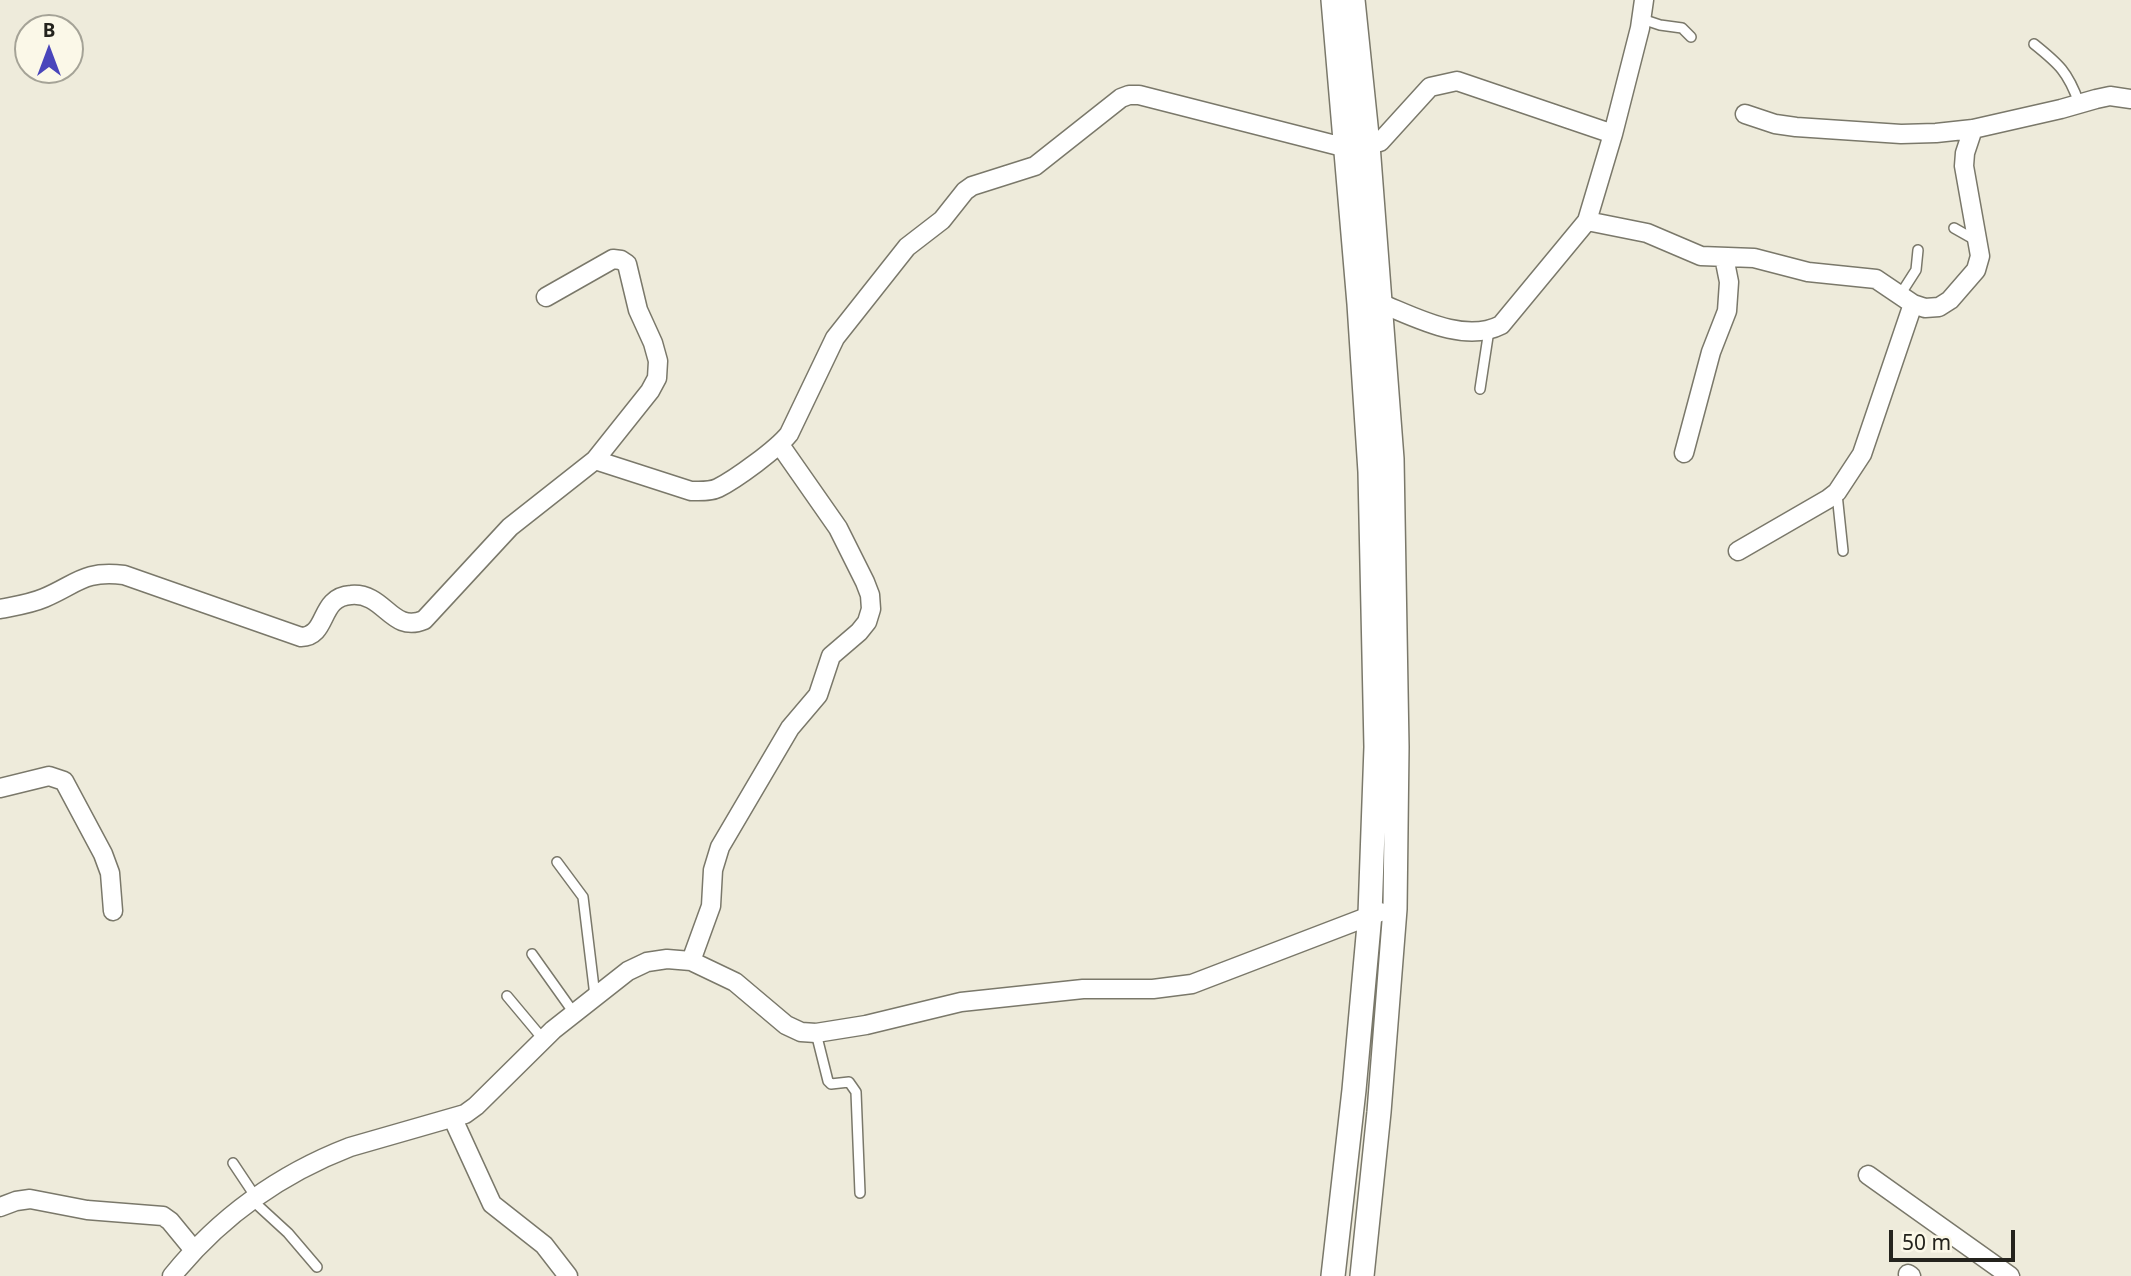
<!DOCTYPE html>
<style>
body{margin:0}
#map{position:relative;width:2131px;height:1276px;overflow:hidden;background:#eeebdb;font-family:"Noto Sans",sans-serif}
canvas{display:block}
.north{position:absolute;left:14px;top:14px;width:70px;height:70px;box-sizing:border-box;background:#fbf8e8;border:2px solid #a5a397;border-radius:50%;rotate:0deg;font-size:19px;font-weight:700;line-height:28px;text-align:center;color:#24231d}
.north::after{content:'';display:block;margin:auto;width:24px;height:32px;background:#4945bb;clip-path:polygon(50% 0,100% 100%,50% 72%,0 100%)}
.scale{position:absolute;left:1889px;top:1230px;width:126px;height:32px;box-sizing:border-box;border:4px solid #24231d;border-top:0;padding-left:9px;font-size:21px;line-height:24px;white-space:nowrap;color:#24231d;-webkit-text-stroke:5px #fbf8e8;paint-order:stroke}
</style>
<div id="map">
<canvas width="2131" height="1276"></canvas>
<div class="north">B</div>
<div class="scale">50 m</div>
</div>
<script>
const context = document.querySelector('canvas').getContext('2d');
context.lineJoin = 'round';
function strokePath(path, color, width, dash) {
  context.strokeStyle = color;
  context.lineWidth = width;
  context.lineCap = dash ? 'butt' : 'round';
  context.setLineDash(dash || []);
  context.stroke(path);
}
const service = new Path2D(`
 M 1642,19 L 1660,25 L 1682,28 L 1691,37
 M 2034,44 C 2059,64 2068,72 2079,103
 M 1954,228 L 1977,241
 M 1900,295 L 1916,270 L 1918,250
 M 1480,389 L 1489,330
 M 1837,494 L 1843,551
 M 557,862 L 583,897 L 595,996
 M 532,954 L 574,1013
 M 507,996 L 543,1039
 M 816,1033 L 828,1081 L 831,1084 L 849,1082 L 856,1092 L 860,1193
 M 233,1163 L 255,1196
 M 252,1200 L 288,1233 L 317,1267`);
const minor = new Path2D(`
 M 1745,114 L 1775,124 L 1796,127 L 1901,134 L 1936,133 L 1973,129 L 2061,109 L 2096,99 L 2110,96 L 2131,99
 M 1587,221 L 1647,233 L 1701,256 L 1754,258 L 1808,272 L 1876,279 L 1913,304 L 1925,308 L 1939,307 L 1950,300 L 1976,270 L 1980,256 L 1964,166 L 1965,153 L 1973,129
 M 1380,303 C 1415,317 1464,344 1501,325 L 1587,221 L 1613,134 L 1640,28 L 1644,0
 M 1684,453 L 1711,352 L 1727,311 L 1729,282 L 1724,257
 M 595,460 L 691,491 C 700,491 710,492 718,488 C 736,479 777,449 789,434 L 835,338 L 907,247 L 942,220 L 965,191 L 972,186 L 1035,166 L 1121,98 L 1129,95 L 1139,95 L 1347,148 L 1380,142 L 1430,87 L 1457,81 L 1613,134
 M 1738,551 L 1828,499 L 1837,492 L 1862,454 L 1913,304
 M 0,609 C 15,606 30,604 44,598 C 77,584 84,570 124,575 L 301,637 C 329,636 318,597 351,595 C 385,592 391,634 424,620 L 510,527 L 595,460 L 650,391 L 657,378 L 658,361 L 653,343 L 638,310 L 627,264 L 621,260 L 613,259 L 546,297
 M 0,788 L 49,776 L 64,781 L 103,854 L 110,873 L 113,911
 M 691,961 L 711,906 L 713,870 L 720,847 L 790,728 L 818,695 L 831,656 L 859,632 L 867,622 L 871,609 L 870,595 L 865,582 L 838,528 L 780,445
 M 453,1119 L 492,1204 L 544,1245 L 568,1276
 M 1868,1175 L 2010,1276
 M 0,1207 L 16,1201 L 30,1199 L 87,1210 L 163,1216 L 170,1221 L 193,1249
 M 1908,1274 L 1911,1276
 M 172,1276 C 219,1218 280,1174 350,1147 L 465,1114 L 476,1106 L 553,1030 L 628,971 L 647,962 L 667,959 L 691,961 L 735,982 L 786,1025 L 801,1032 L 816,1033 L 866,1025 L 961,1002 L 1083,989 L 1153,989 L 1192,984 L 1380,912`);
const tertiary = new Path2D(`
 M 1353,0 L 1368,145 L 1392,459 L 1397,747 L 1395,909 L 1379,1112 L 1362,1276
 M 1333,1276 L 1354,1090 L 1370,914 L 1376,747 L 1370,472 L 1359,304 L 1333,0`);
strokePath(service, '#7a786a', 12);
strokePath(minor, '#7a786a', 21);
strokePath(tertiary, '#7a786a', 26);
strokePath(service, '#fff', 9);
strokePath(minor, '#fff', 18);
strokePath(tertiary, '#fff', 23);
</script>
